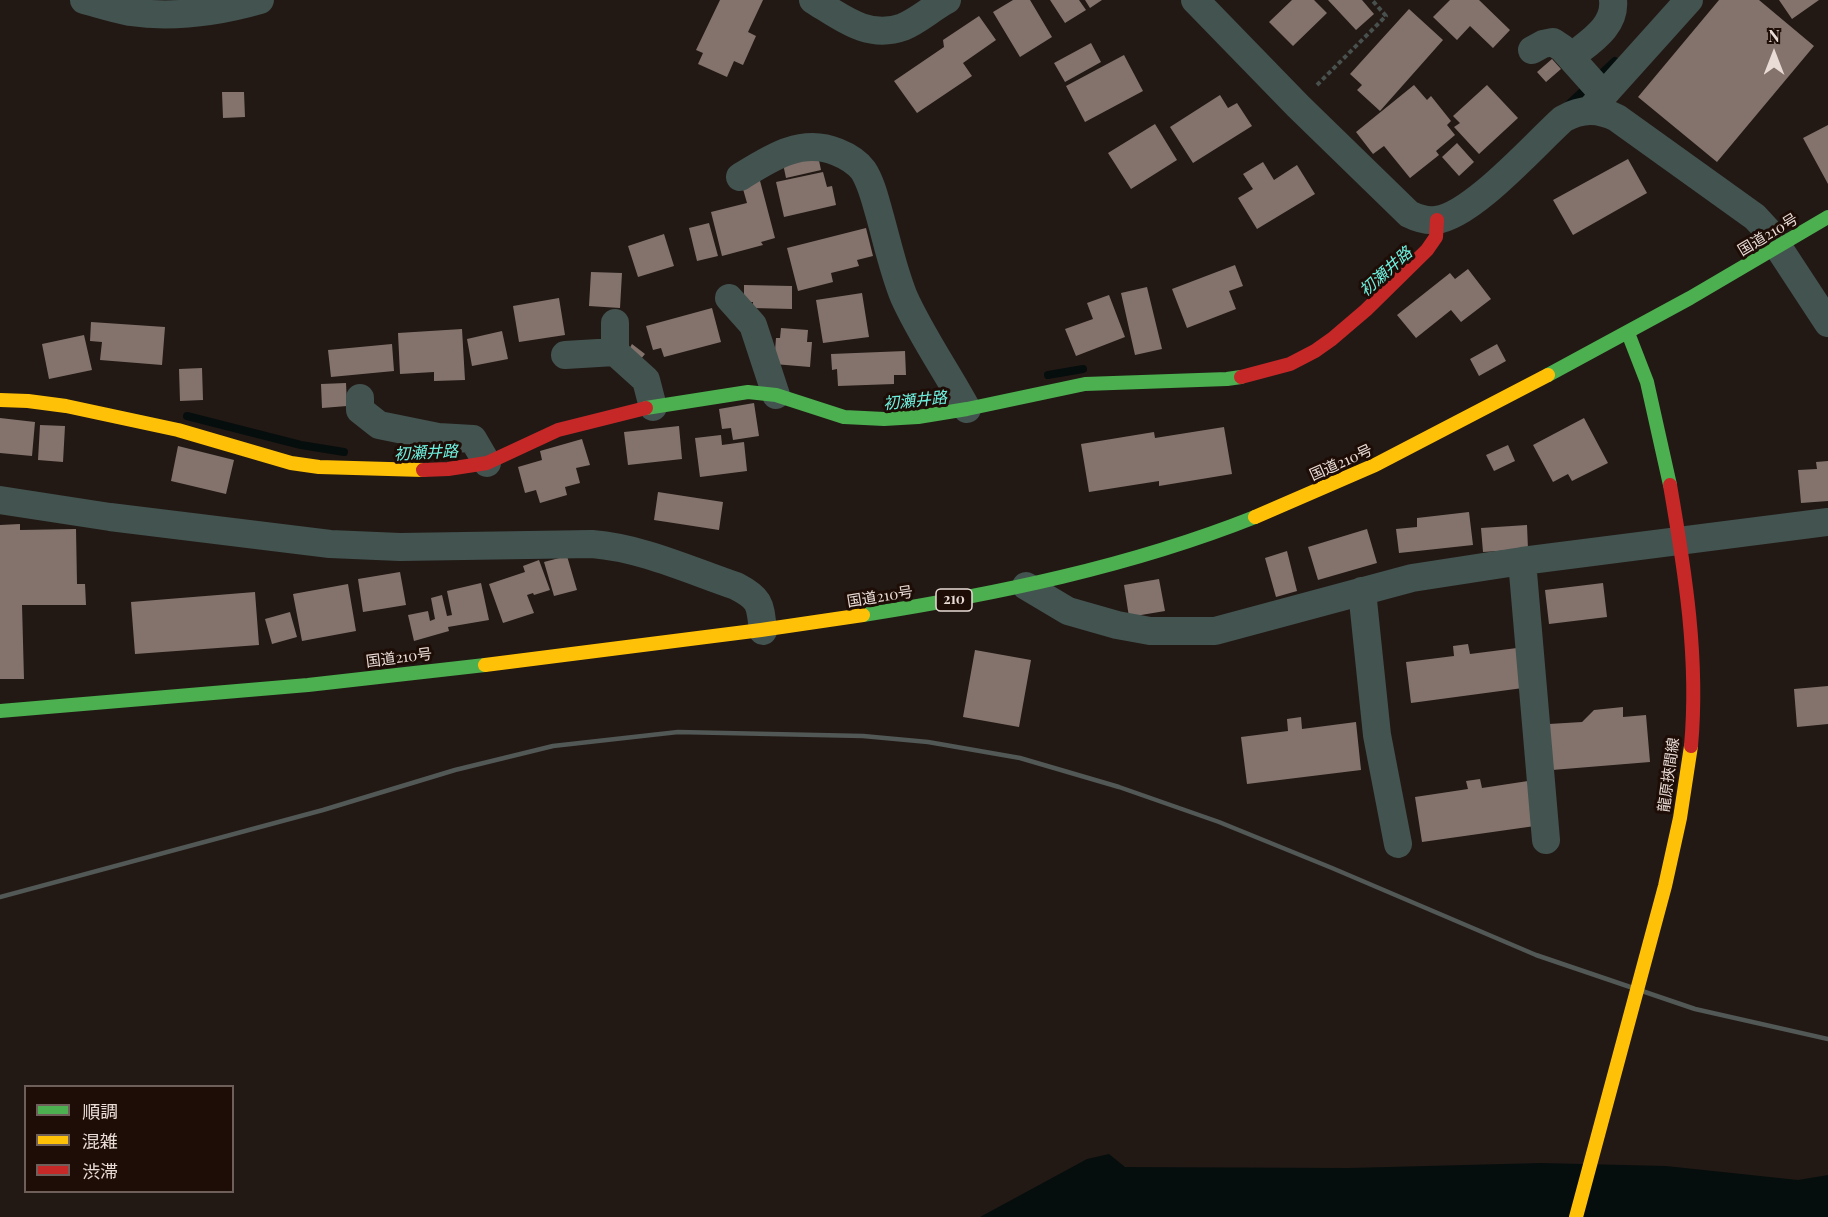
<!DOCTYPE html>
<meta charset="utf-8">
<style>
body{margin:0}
#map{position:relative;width:1828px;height:1217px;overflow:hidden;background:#221915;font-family:"Playfair Display","Noto Sans JP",serif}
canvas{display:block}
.legend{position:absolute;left:24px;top:1085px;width:210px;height:108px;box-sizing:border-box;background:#1e0d07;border:2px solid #6f5f5a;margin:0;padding:8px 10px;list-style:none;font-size:18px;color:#e9dbd6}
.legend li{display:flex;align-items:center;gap:12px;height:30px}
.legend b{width:30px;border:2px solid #6f5f5a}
.north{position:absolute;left:1744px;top:24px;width:60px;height:60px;-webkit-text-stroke:4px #1e0d07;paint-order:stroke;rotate:0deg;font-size:16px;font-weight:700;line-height:24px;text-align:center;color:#e9dbd6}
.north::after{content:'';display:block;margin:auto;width:21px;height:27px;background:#e9dbd6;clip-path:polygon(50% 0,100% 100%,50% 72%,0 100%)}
</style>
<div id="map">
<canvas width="1828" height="1217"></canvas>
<ul class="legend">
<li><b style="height:8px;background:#4caf50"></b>順調</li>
<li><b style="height:8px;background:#ffc107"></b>混雑</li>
<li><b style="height:8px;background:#c62828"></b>渋滞</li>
</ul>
<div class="north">N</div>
</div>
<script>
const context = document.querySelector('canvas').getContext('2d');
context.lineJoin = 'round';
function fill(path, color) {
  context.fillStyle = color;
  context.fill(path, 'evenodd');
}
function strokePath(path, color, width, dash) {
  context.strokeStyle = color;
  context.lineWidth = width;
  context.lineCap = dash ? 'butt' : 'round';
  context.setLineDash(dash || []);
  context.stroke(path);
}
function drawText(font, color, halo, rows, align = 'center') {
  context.font = font + ' "Playfair Display","Noto Sans JP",serif';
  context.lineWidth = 6;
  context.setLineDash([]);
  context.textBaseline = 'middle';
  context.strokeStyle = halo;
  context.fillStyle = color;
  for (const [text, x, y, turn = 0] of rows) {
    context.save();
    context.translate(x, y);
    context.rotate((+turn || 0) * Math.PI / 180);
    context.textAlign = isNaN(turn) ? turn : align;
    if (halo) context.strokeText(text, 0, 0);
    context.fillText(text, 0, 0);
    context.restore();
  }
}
fill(new Path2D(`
 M 1109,1154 L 1125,1167 L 1349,1168 L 1541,1163 L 1666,1166 L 1798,1180 L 1828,1175 L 1828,1217 L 980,1217 L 1087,1159 Z`), '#060e0d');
strokePath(new Path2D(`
 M 1568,105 L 1615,61
 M 1048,375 L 1083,369
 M 187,416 L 301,445 L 344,452`), '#060e0d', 8);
fill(new Path2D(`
 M 720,0 L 763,0 L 748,32 L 756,36 L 743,65 L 734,61 L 727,77 L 698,64 L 703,53 L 696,50 Z
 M 1013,0 L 1030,0 L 1052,37 L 1020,57 L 993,12 Z
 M 1050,0 L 1079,0 L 1086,10 L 1065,23 Z
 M 1085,0 L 1102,0 L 1090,8 Z
 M 1292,0 L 1314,0 L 1327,13 L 1293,46 L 1269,22 Z
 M 1328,0 L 1362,0 L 1374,14 L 1356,30 Z
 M 1450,0 L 1479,0 L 1510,30 L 1493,48 L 1470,26 L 1457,40 L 1433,17 Z
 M 1719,0 L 1759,0 L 1814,46 L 1717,162 L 1638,97 Z
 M 1779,0 L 1819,0 L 1792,19 Z
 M 1409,9 L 1443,40 L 1380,111 L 1357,90 L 1362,85 L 1350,74 Z
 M 979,16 L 996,40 L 963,63 L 972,76 L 917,113 L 894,81 L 944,47 L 943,40 Z
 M 1091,43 L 1101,62 L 1065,82 L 1054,63 Z
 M 1124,55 L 1143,91 L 1085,122 L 1066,86 Z
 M 1552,59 L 1561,69 L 1546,82 L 1537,72 Z
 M 1414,85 L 1427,100 L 1431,96 L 1451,121 L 1447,125 L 1455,135 L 1436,151 L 1439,155 L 1410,178 L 1384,146 L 1373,154 L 1356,132 Z
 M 1487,85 L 1518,118 L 1479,154 L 1454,127 L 1460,123 L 1453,116 Z
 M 222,92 L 244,92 L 245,117 L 223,118 Z
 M 1220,95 L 1228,108 L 1237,103 L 1252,126 L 1193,163 L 1170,127 Z
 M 1155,124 L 1177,160 L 1131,189 L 1108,153 Z
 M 1828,125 L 1828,184 L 1803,138 Z
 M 1457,143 L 1474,162 L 1459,176 L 1442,157 Z
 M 817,151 L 821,170 L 786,178 L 782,159 Z
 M 1628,159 L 1647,193 L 1573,235 L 1553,200 Z
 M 1263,162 L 1274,180 L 1297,165 L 1315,194 L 1257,229 L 1238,198 L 1253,189 L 1243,174 Z
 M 823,172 L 827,187 L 832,186 L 836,205 L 784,217 L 776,182 Z
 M 759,177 L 775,238 L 761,242 L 763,245 L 722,256 L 711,212 L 747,203 L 741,182 Z
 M 709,223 L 718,256 L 697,261 L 689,228 Z
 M 866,228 L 873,256 L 857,260 L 859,266 L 831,273 L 833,282 L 798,291 L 787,248 Z
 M 664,234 L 674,266 L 638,277 L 628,246 Z
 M 1235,265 L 1243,286 L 1229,291 L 1236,309 L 1187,328 L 1172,289 Z
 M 1468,269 L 1491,299 L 1461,322 L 1451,310 L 1416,338 L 1397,315 L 1450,273 L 1455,279 Z
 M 591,272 L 622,273 L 620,308 L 589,306 Z
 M 744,285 L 792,286 L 792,309 L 753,308 L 753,302 L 744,302 Z
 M 1147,287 L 1162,349 L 1135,355 L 1121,293 Z
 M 862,293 L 869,337 L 823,343 L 816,300 Z
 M 1109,295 L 1125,337 L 1076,356 L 1065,329 L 1093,319 L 1087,303 Z
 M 559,298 L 565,335 L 519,342 L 513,306 Z
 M 712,308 L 721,342 L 664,357 L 661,348 L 653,350 L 646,326 Z
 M 91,322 L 165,327 L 162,365 L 100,360 L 102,342 L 90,341 Z
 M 781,328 L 808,330 L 807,342 L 812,342 L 810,367 L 774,364 L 776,338 L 780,338 Z
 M 462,329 L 465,380 L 434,381 L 434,372 L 400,374 L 398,333 Z
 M 502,331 L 508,359 L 472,366 L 467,339 Z
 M 84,335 L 92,370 L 49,379 L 42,344 Z
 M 392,344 L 394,371 L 331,377 L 328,350 Z
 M 632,344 L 645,354 L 640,360 L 628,351 Z
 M 1497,344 L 1506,361 L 1479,376 L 1470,359 Z
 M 905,351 L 906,375 L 894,375 L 894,384 L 838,386 L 837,369 L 832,370 L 831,354 Z
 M 202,368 L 203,400 L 180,401 L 179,369 Z
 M 346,383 L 347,406 L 322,408 L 321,384 Z
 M 754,403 L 759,436 L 733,440 L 731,428 L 722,429 L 719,409 Z
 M 0,418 L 35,422 L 32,456 L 0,453 Z
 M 1584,418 L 1608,463 L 1572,481 L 1568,474 L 1553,482 L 1533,445 Z
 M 40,425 L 65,426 L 63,462 L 38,460 Z
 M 679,426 L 682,459 L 628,465 L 624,432 Z
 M 1224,427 L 1232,474 L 1159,486 L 1159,481 L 1089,492 L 1081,444 L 1154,432 L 1155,438 Z
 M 721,435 L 722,445 L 744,442 L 747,471 L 700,477 L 695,438 Z
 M 582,439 L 590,465 L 576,468 L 580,483 L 565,487 L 567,495 L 540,503 L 536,490 L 525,493 L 518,467 L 542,460 L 540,451 Z
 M 1508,445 L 1515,461 L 1494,471 L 1486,455 Z
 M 178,446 L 234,460 L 226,494 L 171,481 Z
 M 1828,461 L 1828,501 L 1801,503 L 1798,470 L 1817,469 L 1816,462 Z
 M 658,492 L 723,502 L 719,530 L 654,520 Z
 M 1469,512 L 1473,545 L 1399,553 L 1396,529 L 1417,527 L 1417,518 Z
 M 20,524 L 20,530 L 76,529 L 77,584 L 85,584 L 86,605 L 22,605 L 24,679 L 0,679 L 0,525 Z
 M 1527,525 L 1528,549 L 1483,552 L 1481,528 Z
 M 1367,529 L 1377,563 L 1318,580 L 1308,547 Z
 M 1287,551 L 1297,591 L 1276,597 L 1265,558 Z
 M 567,556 L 577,590 L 554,596 L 544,562 Z
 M 539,560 L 550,590 L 534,595 L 533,593 L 527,595 L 534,613 L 503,623 L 489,584 L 525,572 L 523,566 Z
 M 400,572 L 406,605 L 363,612 L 358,579 Z
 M 1159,579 L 1165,611 L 1129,617 L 1124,585 Z
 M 481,583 L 489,620 L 448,627 L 449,631 L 414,641 L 408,615 L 428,611 L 430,621 L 435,619 L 431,598 L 442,595 L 447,616 L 452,615 L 447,591 Z
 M 1603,583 L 1607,617 L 1549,624 L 1545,590 Z
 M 348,584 L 356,631 L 302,641 L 293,594 Z
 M 255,592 L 259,645 L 135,654 L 131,602 Z
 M 290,612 L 297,637 L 272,644 L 265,619 Z
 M 1468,644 L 1470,654 L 1517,648 L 1523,688 L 1411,703 L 1406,662 L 1454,656 L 1453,646 Z
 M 975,650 L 1031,660 L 1019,727 L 963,717 Z
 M 1828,686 L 1828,724 L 1797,727 L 1794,689 Z
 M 1623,707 L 1623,717 L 1646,715 L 1650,762 L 1552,770 L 1549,724 L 1582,722 L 1594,710 Z
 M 1301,717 L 1302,729 L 1356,722 L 1361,770 L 1247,784 L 1241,737 L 1288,731 L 1287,719 Z
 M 1480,779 L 1482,788 L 1528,781 L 1535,826 L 1422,842 L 1415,797 L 1468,789 L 1466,781 Z`), '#84736c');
strokePath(new Path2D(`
 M 1317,85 L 1386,16 L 1372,0`), '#49514e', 4, [4.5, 3]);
strokePath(new Path2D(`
 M 84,0 C 99,4 114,9 130,12 C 173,18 218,12 260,0
 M 813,0 C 841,17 868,40 903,27 C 918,21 932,8 947,0
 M 1195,0 L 1298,106 L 1409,214 C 1417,218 1426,221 1436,220 C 1472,216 1535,144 1563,119 C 1582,108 1599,109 1617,118 L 1755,217 L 1767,230 L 1828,323
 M 1532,50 L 1543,44 L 1553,42 L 1562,48 L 1604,95
 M 1571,57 C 1589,42 1616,27 1613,0
 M 1590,110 L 1689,0
 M 740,177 C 769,159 801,137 837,152 C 847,156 856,161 863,170 C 871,182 875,199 879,213 C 887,241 893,270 904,297 C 921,335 947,372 967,409
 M 729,298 L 753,325 L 776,395
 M 615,323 L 615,352 L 646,380 L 653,407
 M 565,355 L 615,352
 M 360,398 L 360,410 L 379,425 L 438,437 L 473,439 L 487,463
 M 0,500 L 110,517 L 330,544 L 400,547 L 592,544 C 642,548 689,570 736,586 C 761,599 760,604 763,631
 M 1522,561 L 1546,840
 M 1026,586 L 1068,611 L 1117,625 L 1150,631 L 1215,631 L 1412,578 L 1522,561 L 1828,522
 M 1362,591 L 1377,735 L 1398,844`), '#435350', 28);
strokePath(new Path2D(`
 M 1628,333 L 1647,382 L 1670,485
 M 1548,375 L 1690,298 L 1828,217
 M 646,408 L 748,392 L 776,395 L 844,417 L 884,419 L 918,417 L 967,409 L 1085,384 L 1227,379 L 1241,377
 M 863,615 C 996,594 1129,567 1255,517
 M 0,711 L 308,685 L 485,665`), '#4caf50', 14);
strokePath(new Path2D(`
 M 0,400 L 28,401 L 66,406 L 178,430 L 291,463 L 319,467 L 423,470
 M 1255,517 L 1375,465 L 1548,375
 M 485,665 L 761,630 L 863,615`), '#ffc107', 14);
strokePath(new Path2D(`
 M 1241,377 L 1290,364 L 1315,351 L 1332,339 L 1366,310 L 1427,250 L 1436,237 L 1437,220
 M 423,470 L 448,469 L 487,463 L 558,430 L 646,408`), '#c62828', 14);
strokePath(new Path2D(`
 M 0,897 L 323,810 L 455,770 L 553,746 L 678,732 L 863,736 L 928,742 L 1020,758 L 1119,787 L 1219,822 L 1332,868 L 1536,955 L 1695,1009 L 1828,1039`), '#525855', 4.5);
strokePath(new Path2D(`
 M 1576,1217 L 1665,886 L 1680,818 L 1691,746`), '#ffc107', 14);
strokePath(new Path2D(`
 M 1670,485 C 1685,571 1699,659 1691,746`), '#c62828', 14);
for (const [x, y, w] of [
 [954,600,36]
]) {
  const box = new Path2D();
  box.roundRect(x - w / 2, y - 11, w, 22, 4.5);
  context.fillStyle = '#1e0d07';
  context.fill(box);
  strokePath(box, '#e9dbd6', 1.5);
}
drawText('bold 14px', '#e9dbd6', null, [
 ["210",954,600]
]);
drawText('15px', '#e9dbd6', '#1e0d07', [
 ["国道210号",1768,235,-31],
 ["国道210号",1341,463,-24],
 ["国道210号",880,597,-9],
 ["国道210号",399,658,-7],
 ["龍原挾間線",1669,775,-82]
]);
drawText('italic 16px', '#6ef2e0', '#1e0d07', [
 ["初瀬井路",1386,272,-42],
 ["初瀬井路",915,401,-6],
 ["初瀬井路",426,453,-3]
]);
</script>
